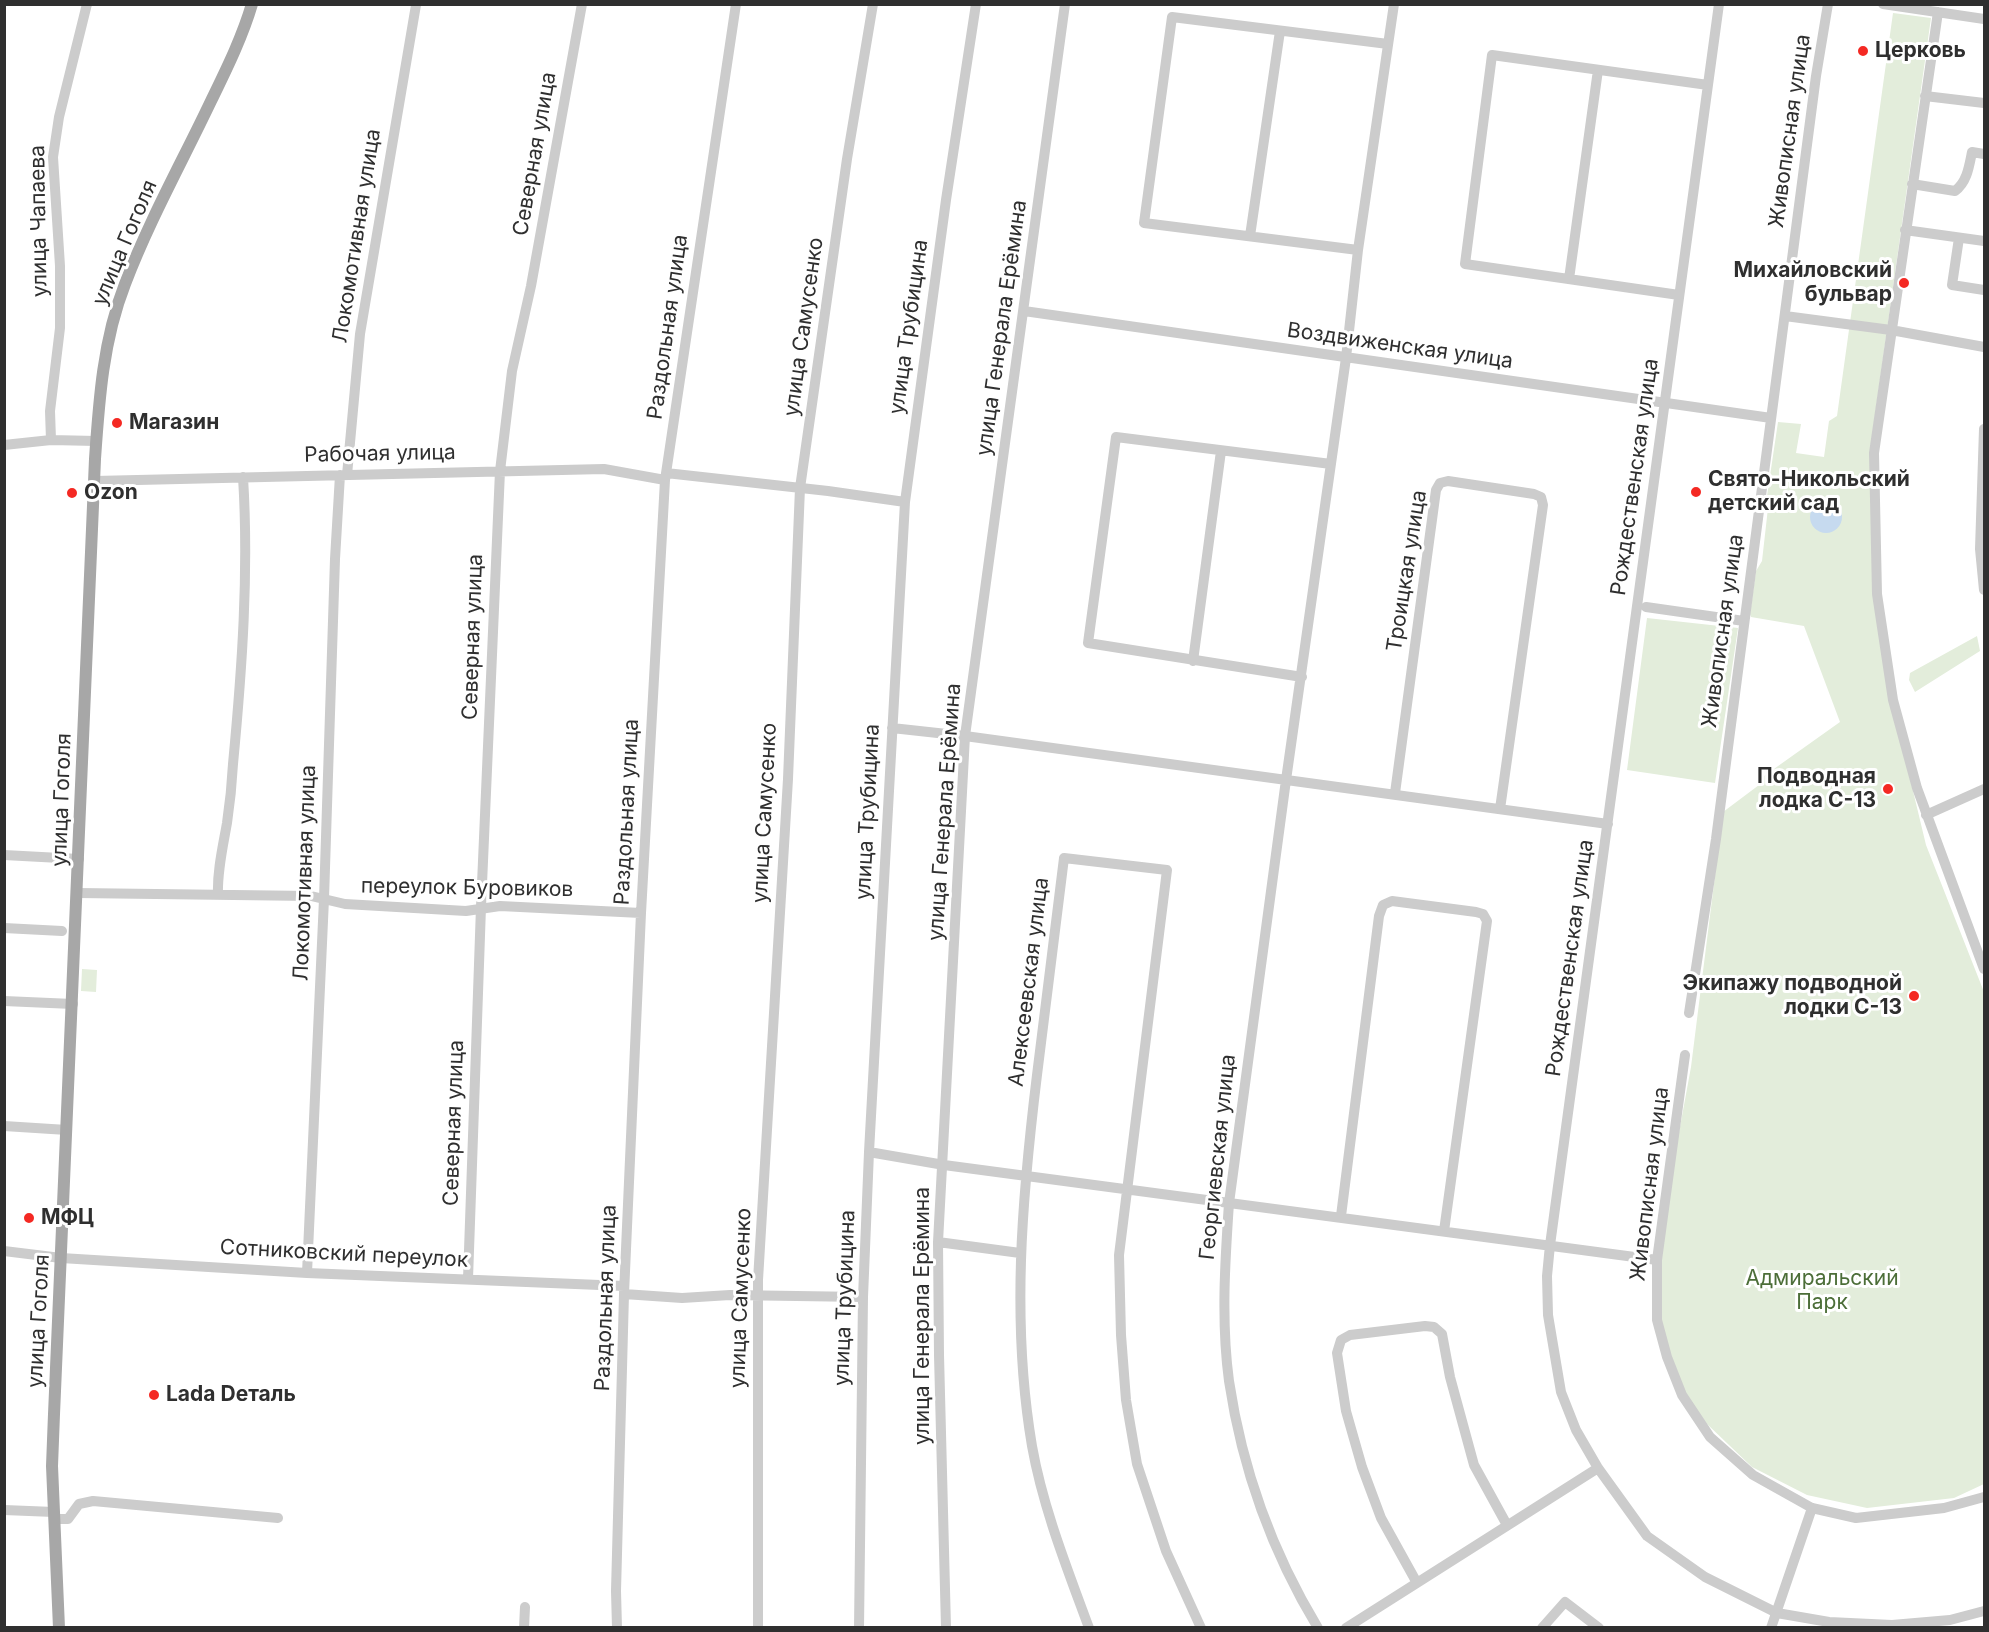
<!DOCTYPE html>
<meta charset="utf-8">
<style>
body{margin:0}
#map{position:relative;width:1989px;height:1632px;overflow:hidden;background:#fff;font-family:Inter,sans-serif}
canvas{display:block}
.frame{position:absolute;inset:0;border:6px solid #2f2f2f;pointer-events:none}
</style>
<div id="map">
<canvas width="1989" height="1632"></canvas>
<div class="frame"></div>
</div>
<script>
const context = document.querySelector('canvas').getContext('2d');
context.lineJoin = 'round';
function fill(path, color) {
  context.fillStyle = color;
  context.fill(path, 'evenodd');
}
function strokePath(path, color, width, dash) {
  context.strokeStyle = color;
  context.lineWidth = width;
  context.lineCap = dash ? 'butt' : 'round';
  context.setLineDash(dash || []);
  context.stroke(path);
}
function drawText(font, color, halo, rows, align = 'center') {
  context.font = font + ' Inter,sans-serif';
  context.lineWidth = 6;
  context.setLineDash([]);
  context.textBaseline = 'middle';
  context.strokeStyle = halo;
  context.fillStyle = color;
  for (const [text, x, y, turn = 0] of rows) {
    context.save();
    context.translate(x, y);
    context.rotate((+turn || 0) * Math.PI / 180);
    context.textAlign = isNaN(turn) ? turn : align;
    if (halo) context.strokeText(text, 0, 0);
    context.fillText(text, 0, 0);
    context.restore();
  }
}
fill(new Path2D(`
 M 1893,13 L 1931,18 L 1870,450 L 1888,687 L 1926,845 L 1984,992 L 1984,1484 L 1954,1498 L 1867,1508 L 1807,1495 L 1752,1467 L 1707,1424 L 1681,1387 L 1662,1329 L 1659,1265 L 1675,1154 L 1691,1067 L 1723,812 L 1759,785 L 1764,776 L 1840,722 L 1804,626 L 1751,617 L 1750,614 L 1756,571 L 1762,561 L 1768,508 L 1767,496 L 1778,422 L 1801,424 L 1796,453 L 1824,457 L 1829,421 L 1837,416 Z
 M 1647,618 L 1738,628 L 1715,783 L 1627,770 Z
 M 1977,636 L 1980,651 L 1915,692 L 1909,680 L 1910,673 Z
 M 82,969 L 97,970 L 96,992 L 81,991 Z`), '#e3eddb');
fill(new Path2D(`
 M1810 517a16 16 0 1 1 32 0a16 16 0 1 1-32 0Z`), '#c6daef');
strokePath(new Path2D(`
 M 1719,4 L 1550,1245 L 1547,1276 L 1548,1315 L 1561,1392 L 1576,1430 L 1598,1468 L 1647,1536 L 1705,1577 L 1777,1613 L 1829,1622 L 1892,1625 L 1950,1620 L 1984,1611
 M 1883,4 L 1984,19
 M 1938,12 L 1874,453 L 1877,594 L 1893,700 L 1917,788 L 1984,969
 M 1925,96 L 1984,103
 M 1912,184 L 1955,191 C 1967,182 1969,167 1972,152 L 1984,154
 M 1905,230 L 1984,241
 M 1250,236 L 1280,31
 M 1959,238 L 1952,285 L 1984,290
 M 1358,250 L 1144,223 L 1172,17 L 1388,44
 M 1569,279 L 1598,70
 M 1679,295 L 1465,264 L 1492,55 L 1708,85
 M 1024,311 L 1771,418
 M 1785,316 L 1891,330 L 1984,347
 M 1984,429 L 1980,549 L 1984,590
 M 51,440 L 50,411 L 60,328 L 60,266 L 53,157 L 59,117 L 87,4
 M 4,445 L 51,440 L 96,441
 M 666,473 L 828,491 L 905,502
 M 347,475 L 360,334 L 416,5
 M 95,481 L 604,469 L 665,480
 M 1646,607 L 1744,621
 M 1193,661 L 1221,451
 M 1302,677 L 1088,643 L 1116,437 L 1331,464
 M 892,728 L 965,736 L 1608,824
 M 1395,793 L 1436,490 L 1440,483 L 1448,481 L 1534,494 L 1541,497 L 1543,505 L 1500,809
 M 1926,815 L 1984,789
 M 4,855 L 79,859
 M 78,893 L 311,896 L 345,904 L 466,911 L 500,906 L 641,913
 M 218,895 C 217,871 223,846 227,823 C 230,803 232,783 233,764 C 242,669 249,572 243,477
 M 4,928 L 62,931
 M 4,1001 L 73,1004
 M 1689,1013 L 1716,839 L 1816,76 L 1828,4
 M 1685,1055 L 1657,1260 L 1657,1320 L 1667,1357 L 1682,1395 L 1710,1437 L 1753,1475 L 1812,1508 L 1856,1518 L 1944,1508 L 1984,1497
 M 4,1126 L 67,1130
 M 869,1152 L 944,1165 L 1657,1260
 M 1341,1216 L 1379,916 L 1383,905 L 1392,901 L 1476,912 L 1483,914 L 1487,921 L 1444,1231
 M 938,1242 L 1020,1253
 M 4,1251 L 61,1258 L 307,1273 L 624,1286
 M 307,1273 L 324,899 L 335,559 L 340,475
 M 468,1279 L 481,907 L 500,471 L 512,371 L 531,286 L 582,4
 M 624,1294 L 682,1298 L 730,1295 L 863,1297
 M 4,1510 L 54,1512
 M 54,1519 L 68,1519 L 79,1504 L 93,1501 L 278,1518
 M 1417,1583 L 1381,1518 L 1362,1467 L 1346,1411 L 1337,1353 L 1341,1340 L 1350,1335 L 1425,1326 L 1434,1327 L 1442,1334 L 1450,1377 L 1474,1465 L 1507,1525
 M 524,1628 L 525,1607
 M 617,1628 L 616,1591 L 624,1294 L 641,913 L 665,480 L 736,4
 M 758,1628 L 758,1280 L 788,779 L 800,488 L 847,159 L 873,4
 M 859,1628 L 863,1297 L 869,1152 L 905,502 L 946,200 L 976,4
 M 946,1628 L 939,1355 L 938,1242 L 965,736 L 1065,4
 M 1089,1628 C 1067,1568 1043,1508 1032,1446 C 1011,1322 1022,1198 1037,1075 C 1046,1002 1055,930 1064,858 L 1167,870 L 1119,1255 L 1121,1335 L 1126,1400 L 1137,1464 L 1166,1551 L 1201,1628
 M 1318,1628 C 1272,1552 1242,1468 1229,1381 C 1221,1322 1225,1262 1229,1203 L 1286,780 L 1346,358 L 1358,250 L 1394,4
 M 1346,1628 L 1598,1468
 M 1542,1628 L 1565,1602 L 1599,1628
 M 1771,1628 L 1812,1508`), '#ccc', 10);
strokePath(new Path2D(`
 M 59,1628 L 52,1466 L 54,1414 L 95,459 C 99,400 103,340 125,284 C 149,221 182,162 211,101 C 226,70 242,38 252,4`), '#a7a7a7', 12);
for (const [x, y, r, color] of [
 [1863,51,6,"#f42923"],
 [1904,283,6,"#f42923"],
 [117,423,6,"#f42923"],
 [1696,492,6,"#f42923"],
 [72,493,6,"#f42923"],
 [1888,789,6,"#f42923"],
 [1914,996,6,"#f42923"],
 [29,1218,6,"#f42923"],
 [154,1395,6,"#f42923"]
]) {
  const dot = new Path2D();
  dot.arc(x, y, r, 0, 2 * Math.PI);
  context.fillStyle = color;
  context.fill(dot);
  strokePath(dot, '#fff', 2);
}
drawText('bold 21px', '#2f2f2f', '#fff', [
 ["Церковь",1875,51],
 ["Михайловский",1892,271,"right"],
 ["бульвар",1892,295,"right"],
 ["Магазин",129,423],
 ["Свято-Никольский",1708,480],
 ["детский сад",1708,504],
 ["Ozon",84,493],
 ["Подводная",1876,777,"right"],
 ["лодка С-13",1876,801,"right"],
 ["Экипажу подводной",1902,984,"right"],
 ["лодки С-13",1902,1008,"right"],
 ["МФЦ",41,1218],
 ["Lada Dеталь",166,1395]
], 'left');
drawText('21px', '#2f2f2f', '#fff', [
 ["Живописная улица",1790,131,-82],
 ["Северная улица",535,154,-80],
 ["улица Чапаева",39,221,-91],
 ["Локомотивная улица",357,236,-81],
 ["улица Гоголя",125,243,-67],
 ["Раздольная улица",668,327,-82],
 ["улица Самусенко",804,327,-82],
 ["улица Трубицина",909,327,-82],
 ["улица Генерала Ерёмина",1002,328,-82],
 ["Воздвиженская улица",1400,346,8],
 ["Рабочая улица",380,454,-1],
 ["Рождественская улица",1635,477,-82],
 ["Троицкая улица",1407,571,-81],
 ["Живописная улица",1723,631,-82],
 ["Северная улица",473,637,-88],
 ["улица Гоголя",62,800,-88],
 ["Раздольная улица",627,812,-87],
 ["улица Трубицина",868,812,-87],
 ["улица Генерала Ерёмина",945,812,-86],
 ["улица Самусенко",765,813,-87],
 ["Локомотивная улица",305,873,-88],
 ["переулок Буровиков",467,888,1],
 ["Рождественская улица",1570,958,-82],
 ["Алексеевская улица",1029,982,-83],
 ["Северная улица",454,1123,-88],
 ["Георгиевская улица",1218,1157,-84],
 ["Живописная улица",1650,1184,-83],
 ["Сотниковский переулок",344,1254,3],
 ["Раздольная улица",606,1298,-88],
 ["улица Самусенко",741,1298,-88],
 ["улица Трубицина",845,1298,-88],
 ["улица Генерала Ерёмина",923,1316,-90],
 ["улица Гоголя",39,1321,-87]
]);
drawText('21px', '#4c6e38', '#fff', [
 ["Адмиральский",1822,1279],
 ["Парк",1822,1303]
]);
</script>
